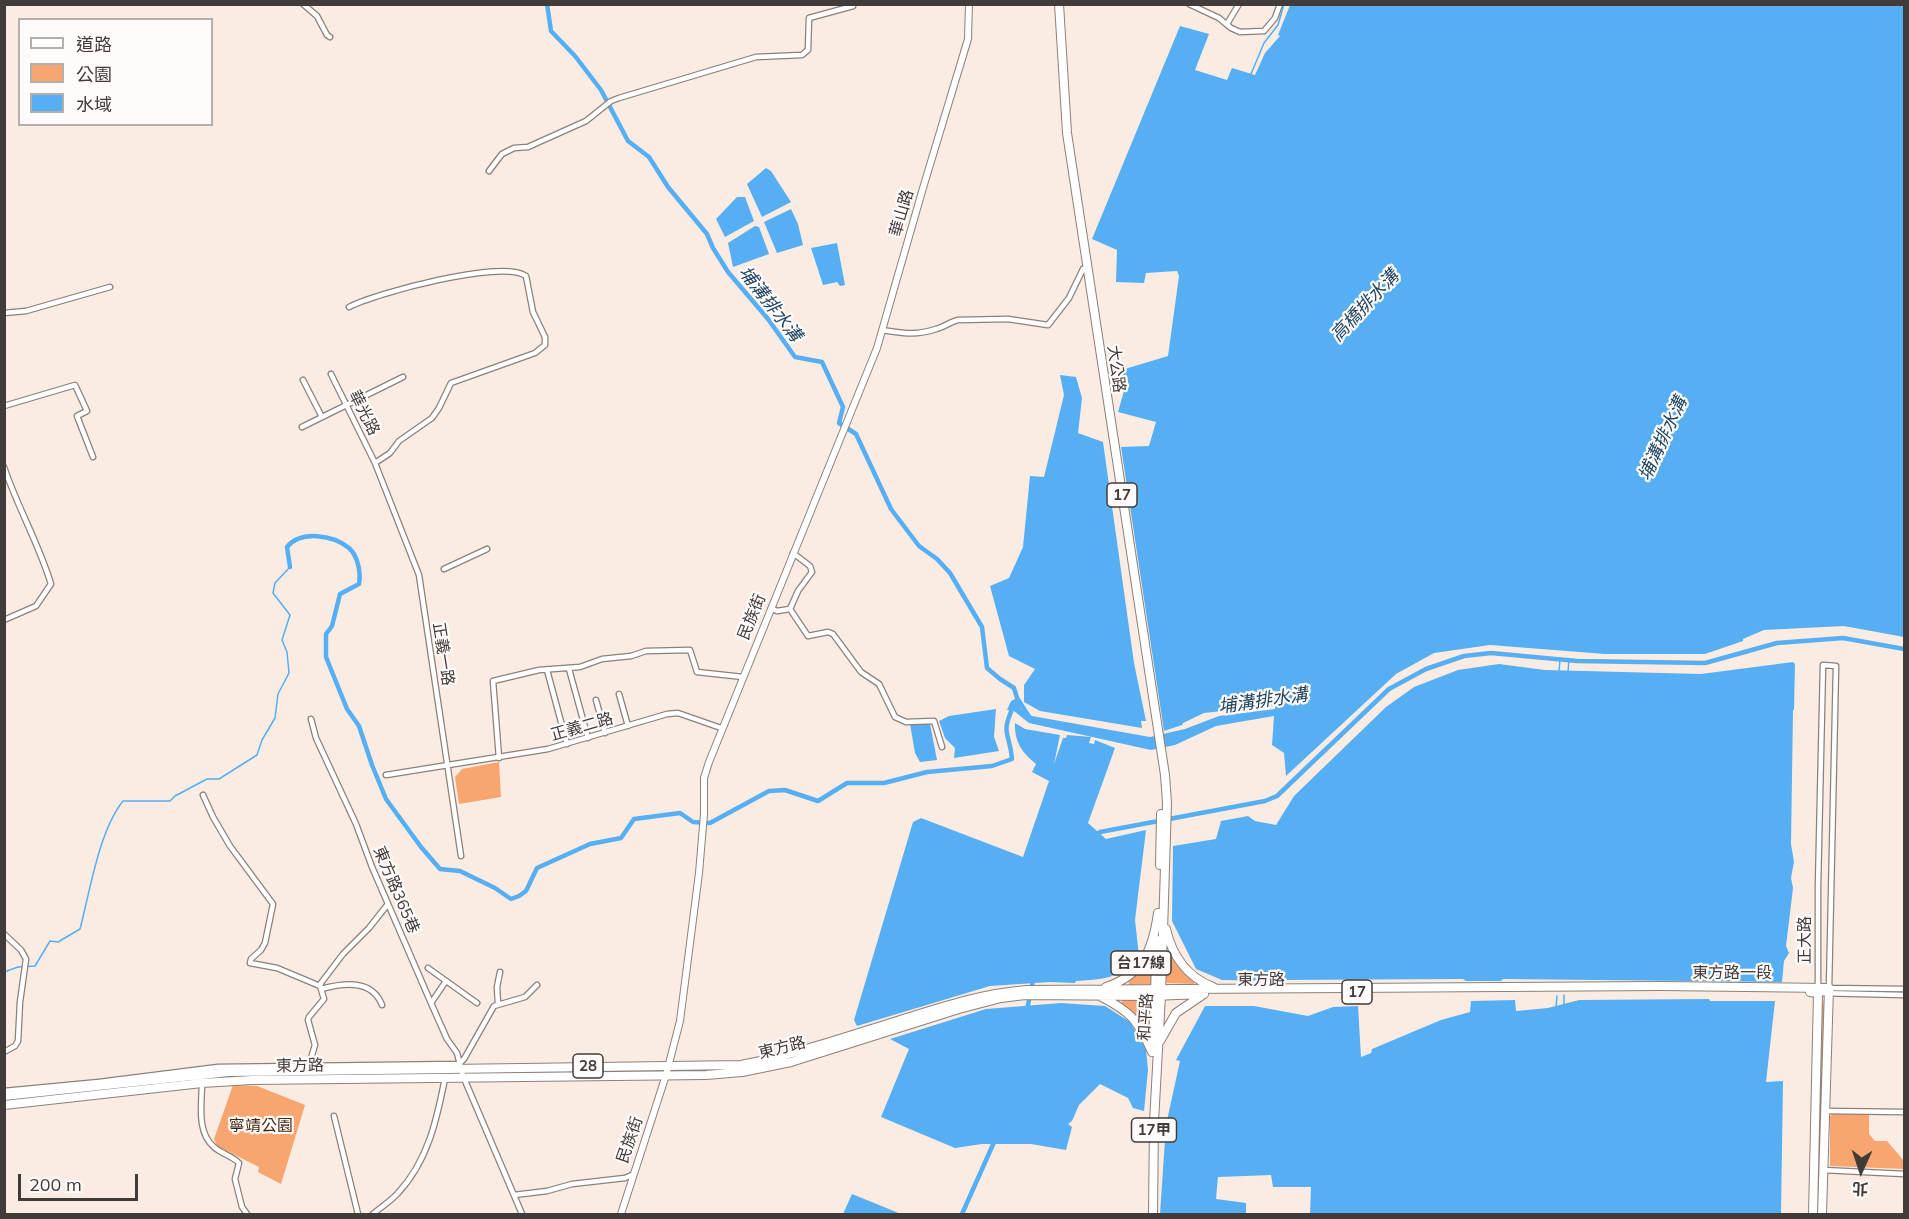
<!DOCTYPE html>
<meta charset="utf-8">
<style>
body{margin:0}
#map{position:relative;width:1909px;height:1219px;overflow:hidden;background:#faece3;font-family:Mulish,"Noto Sans TC",sans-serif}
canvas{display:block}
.frame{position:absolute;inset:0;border:6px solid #413c39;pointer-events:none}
.legend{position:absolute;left:18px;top:18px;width:195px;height:108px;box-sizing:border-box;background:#fefbfa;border:2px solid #b2afad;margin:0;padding:8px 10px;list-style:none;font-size:18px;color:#413c39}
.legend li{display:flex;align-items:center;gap:12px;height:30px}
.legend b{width:30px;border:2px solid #b2afad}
.north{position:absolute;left:1831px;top:1141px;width:60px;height:60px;-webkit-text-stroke:4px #fefbfa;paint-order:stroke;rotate:183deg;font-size:16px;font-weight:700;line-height:24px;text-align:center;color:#413c39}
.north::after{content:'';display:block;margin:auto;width:21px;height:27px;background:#413c39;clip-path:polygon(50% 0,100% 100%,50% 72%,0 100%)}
.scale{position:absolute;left:18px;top:1174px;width:120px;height:27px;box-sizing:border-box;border:3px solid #413c39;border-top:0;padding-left:8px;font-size:18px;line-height:21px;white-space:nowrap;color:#413c39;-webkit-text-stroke:4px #fefbfa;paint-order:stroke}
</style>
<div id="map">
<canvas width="1909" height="1219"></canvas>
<div class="frame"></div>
<ul class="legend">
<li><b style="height:8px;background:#fff"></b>道路</li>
<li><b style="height:16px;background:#f8a56f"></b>公園</li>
<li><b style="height:16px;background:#56aff2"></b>水域</li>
</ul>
<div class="north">北</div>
<div class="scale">200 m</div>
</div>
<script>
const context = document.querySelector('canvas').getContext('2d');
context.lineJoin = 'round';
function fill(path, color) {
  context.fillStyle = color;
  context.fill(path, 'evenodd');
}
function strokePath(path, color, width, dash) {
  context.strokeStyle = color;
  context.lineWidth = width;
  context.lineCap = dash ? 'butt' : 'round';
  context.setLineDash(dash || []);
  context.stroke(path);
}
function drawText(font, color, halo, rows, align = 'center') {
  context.font = font + ' Mulish,"Noto Sans TC",sans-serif';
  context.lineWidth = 4.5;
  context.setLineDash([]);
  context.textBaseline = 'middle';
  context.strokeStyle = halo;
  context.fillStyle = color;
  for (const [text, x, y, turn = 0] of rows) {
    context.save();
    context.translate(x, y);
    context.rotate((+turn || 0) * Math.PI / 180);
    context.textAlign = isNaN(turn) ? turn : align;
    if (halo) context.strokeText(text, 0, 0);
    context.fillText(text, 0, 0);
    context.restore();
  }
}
fill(new Path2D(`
 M 499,762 L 501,797 L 459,804 L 455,777 L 462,769 Z
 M 1170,951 L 1195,981 L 1194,984 L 1167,983 C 1164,974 1165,958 1170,951 Z
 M 1152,955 L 1155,955 L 1154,984 L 1129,985 L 1128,979 L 1143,968 Z
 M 1823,998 L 1826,1025 L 1820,1165 L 1820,1021 Z
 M 1123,999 L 1153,1000 L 1151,1034 L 1136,1015 L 1121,1003 Z
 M 233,1085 L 257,1086 L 305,1105 L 281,1184 L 258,1172 L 259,1167 L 217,1146 L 214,1139 Z
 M 1833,1114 L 1869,1115 L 1869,1134 L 1875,1141 L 1887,1141 L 1904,1161 L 1904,1169 L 1830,1166 L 1830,1116 Z`), '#f8a56f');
fill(new Path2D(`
 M 1290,5 L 1904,5 L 1904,637 L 1844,626 L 1764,630 L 1743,639 L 1743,641 L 1705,654 L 1605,654 L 1490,645 L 1434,653 L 1396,674 L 1286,776 L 1284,753 L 1272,745 L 1274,716 L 1216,726 L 1175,745 L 1151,750 L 1029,723 L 1014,711 L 1007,710 L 1011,701 L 1017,698 L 1021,709 L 1032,716 L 1150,737 L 1185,729 L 1219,716 L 1275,709 L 1275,705 L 1204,713 L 1183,723 L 1182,725 L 1164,731 L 1121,447 L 1149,446 L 1156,422 L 1118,412 L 1124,391 L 1118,371 L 1168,356 L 1179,276 L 1177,271 L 1146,273 L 1144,283 L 1116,282 L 1117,250 L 1092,239 L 1180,26 L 1209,34 L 1195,70 L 1227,80 L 1232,68 L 1255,75 L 1265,53 L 1280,36 L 1278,35 Z
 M 766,168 L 771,171 L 791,202 L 762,217 L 747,184 Z
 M 737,197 L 745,197 L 754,221 L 725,237 L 716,219 Z
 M 791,209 L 798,224 L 803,245 L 777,253 L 764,222 Z
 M 755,226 L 759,227 L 769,254 L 733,267 L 728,243 Z
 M 837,243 L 845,285 L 840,286 L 837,282 L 823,285 L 811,248 Z
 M 1060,375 L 1076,377 L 1082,398 L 1078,433 L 1103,442 L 1134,663 L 1146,721 L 1141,721 L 1142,728 L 1040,711 L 1024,702 L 1024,685 L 1035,669 L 1009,656 L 990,586 L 1009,578 L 1023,547 L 1030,476 L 1044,477 L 1064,395 Z
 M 1793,662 L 1795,664 L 1794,710 L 1793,710 L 1791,844 L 1794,862 L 1791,878 L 1793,888 L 1786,946 L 1789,953 L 1784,961 L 1782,982 L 1503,979 L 1501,981 L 1466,981 L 1463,979 L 1280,980 L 1280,981 L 1222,980 L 1196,969 L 1172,921 L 1173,846 L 1216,839 L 1221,821 L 1248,816 L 1255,821 L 1276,825 L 1294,796 L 1386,707 L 1414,687 L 1458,670 L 1499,664 L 1545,670 L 1701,674 Z
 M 996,709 L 994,737 L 999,751 L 954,758 L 955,748 L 945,738 L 939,721 L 949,716 Z
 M 1015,723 L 1025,729 L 1060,735 L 1054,764 L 1063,738 L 1066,738 L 1067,735 L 1091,737 L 1089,743 L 1094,744 L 1095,740 L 1115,748 L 1088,823 L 1106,839 L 1146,830 L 1135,920 L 1139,956 C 1118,979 1106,979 1076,981 L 1075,983 L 1050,982 L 990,986 L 857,1026 L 854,1020 L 913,822 L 921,818 L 1023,857 L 1049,781 L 1032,772 L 1036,764 C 1022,753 1014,741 1015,723 Z
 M 910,724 L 930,724 L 937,760 L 920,762 L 915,753 Z
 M 1709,999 L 1710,1001 L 1775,1001 L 1766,1082 L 1783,1081 L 1781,1214 L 1310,1214 L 1311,1187 L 1273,1187 L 1271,1175 L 1218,1177 L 1216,1199 L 1246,1203 L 1246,1214 L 1160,1214 L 1166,1125 L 1180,1061 L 1176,1060 L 1205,1006 L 1254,1006 L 1308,1016 L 1333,1007 L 1358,1006 L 1361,1057 L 1371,1053 L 1372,1049 L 1441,1020 L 1470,1012 L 1471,1001 L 1515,1000 L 1516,1011 L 1548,1008 L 1579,1000 Z
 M 1061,1003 L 1105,1006 L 1130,1022 L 1146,1049 L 1148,1070 L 1144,1111 L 1133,1108 L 1128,1098 L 1100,1084 L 1079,1105 L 1072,1121 L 1068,1124 L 1072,1127 L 1066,1150 L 1031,1144 L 982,1144 L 955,1148 L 881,1117 L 909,1049 L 890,1039 L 986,1009 Z
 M 852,1194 L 901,1214 L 843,1214 Z`), '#56aff2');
strokePath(new Path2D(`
 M 1251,74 L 1264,43 L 1278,25 L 1284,4
 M 1559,671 L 1560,660
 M 1568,671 L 1569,660
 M 4,972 L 18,967 L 35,966 L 50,941 L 58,942 L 80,929 C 90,891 99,831 123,801 L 170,801 L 175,796 L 207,779 L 219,779 L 257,755 L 262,740 L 275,718 L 278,694 L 289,673 L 287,652 L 282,640 L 290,615 L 273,593 L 275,583 L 290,567
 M 1564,995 L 1564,1004
 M 1556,1007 L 1557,996`), '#56aff2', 1.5);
strokePath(new Path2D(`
 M 547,4 L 551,31 L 575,56 L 601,90 L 628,141 L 649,157 L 668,187 L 707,234 L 713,248 L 728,272 L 768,319 L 795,357 L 822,362 L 843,407 L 839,423 L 856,434 L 891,509 L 919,546 L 937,559 L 950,573 L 982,627 L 987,668 L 1000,679 L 1014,688 L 1017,698 L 1030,718
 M 290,567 L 287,547 C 301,530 333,535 349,548 C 358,556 361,573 359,584 L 340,594 L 332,626 L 326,634 L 326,657 L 347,709 L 359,726 L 372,765 L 386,799 L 421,847 L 440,869 L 460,871 L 495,888 L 511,899 L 519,896 L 526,891 L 537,868 L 590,844 L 621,838 L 634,819 L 680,813 L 693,822 L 710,823 L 769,791 L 785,790 L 818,801 L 847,783 L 884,783 L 927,772 L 992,766 L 1012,759 C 1010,732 1000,736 1013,707
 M 1096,835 L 1100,832 L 1265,801 L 1277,796 L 1389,689 L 1426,669 L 1464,656 L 1491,653 L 1577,661 L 1705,663 L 1777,643 L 1843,638 L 1904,649
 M 1027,1010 L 1033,980
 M 962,1214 L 995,1140`), '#56aff2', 4.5);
const minor = new Path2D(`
 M 303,4 L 317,16 L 327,35 L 330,37
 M 1189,4 L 1219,18 L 1231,28 L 1240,32 L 1264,31 L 1275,18 L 1280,4
 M 1227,24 L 1239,4
 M 489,171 L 502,154 L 514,148 L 528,147 L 586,121 L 611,101 L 619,98 L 756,57 L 802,55 L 808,50 L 809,18 L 853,6
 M 349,307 C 376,293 502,259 526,276 L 533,312 L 545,337 L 545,345 L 535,353 L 451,383 L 439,408 L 432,418 L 399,441 L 390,453 L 375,463
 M 4,313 L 26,311 L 110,287
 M 882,330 C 903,333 915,336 936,329 C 944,327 950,322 958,320 L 1008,319 L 1048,325 L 1069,298 L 1083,269
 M 331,374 L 375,463 L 419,575 L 461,856
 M 303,380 L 322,417
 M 4,406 L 75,385 L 87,411 L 77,416 L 93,457
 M 302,427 L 403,377
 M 4,467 C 17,506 39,544 51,584 L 36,606 L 4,620
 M 444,569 L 487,549
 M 771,608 L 777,611 L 790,609 L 808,636 L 828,632 L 833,634 L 861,672 L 879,684 L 895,717 L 906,722 L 934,721 L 942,747
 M 790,609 L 798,591 L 812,572 L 810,566 L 793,553
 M 569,669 L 588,738
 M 547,670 L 567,744
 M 619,694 L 628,726
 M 596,700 L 605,733
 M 311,719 L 316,738 L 356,824 L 372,867 L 431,1003 L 447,1039 L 457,1053 L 463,1076 L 522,1214
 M 499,758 L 493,681 L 539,670 L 580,667 L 602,659 L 631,656 L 646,651 L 690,650 L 697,672 L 743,677
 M 386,775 L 548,749 L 667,714 L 678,713 L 721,728
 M 203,795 L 213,817 L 230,846 L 273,904 L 265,943 L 261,950 L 251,959 L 250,963 L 277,968 L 320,986
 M 4,934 L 21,950 L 26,959 L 20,1002 L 18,1041 L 15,1046 L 4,1052
 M 428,968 L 477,1003
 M 321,989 C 344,983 372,979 382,1005
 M 1904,989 L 1829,988 L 1836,666 L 1823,665 L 1818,886 L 1818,993 L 1904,995
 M 431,1003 L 446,981
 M 498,1004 L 497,987 L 500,972
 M 309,1065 L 315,1045 L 308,1020 L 309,1017 L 324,999 L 320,986 L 321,983 L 343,954 L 369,928 L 388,904
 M 202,1082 C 202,1103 196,1132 214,1147 C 222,1154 232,1156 239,1163 L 235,1179 L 242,1207 L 247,1214
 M 4,1091 L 99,1082 L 218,1067 L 459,1064 L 464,1059 L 494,1006 L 525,997 L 537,985
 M 1826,1111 L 1904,1112
 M 334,1116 L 358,1214
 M 1823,1170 L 1904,1174
 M 514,1195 L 547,1191 L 572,1184 L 625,1178 L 632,1175
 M 373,1214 C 381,1207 391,1201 398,1193 C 428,1161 437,1119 445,1078`);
const tertiary = new Path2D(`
 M 621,1214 L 666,1075 L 680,1021 L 699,873 L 704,814 L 704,778 L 709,762 L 877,348 L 923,188 L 968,39 L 969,4`);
const primary = new Path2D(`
 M 1059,4 L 1067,133 L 1165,775 L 1167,803 L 1161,995 L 1154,1122 L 1153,1214
 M 1160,865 L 1161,814
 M 1166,929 C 1172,955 1187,977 1213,987
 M 1106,987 C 1143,975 1153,949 1158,913
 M 1810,992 L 1818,993 L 1813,1214
 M 1100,996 C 1131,1012 1138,1020 1152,1052
 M 1160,1041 L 1176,1013 L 1201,996
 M 1153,1042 L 1157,940
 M 4,1096 L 229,1072 L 741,1065 C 798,1054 854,1034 910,1017 C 948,1005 986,993 1027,990 L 1662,986 L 1829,988 L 1822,1214
 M 4,1105 L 202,1083 L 252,1080 L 706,1075 L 742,1072 L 791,1062 L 959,1009 L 1001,998 L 1025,995 L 1151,996 L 1204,994`);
strokePath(minor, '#8d8079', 7);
strokePath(tertiary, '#8d8079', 8);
strokePath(primary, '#8d8079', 10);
strokePath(minor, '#fff', 4.5);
strokePath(tertiary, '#fff', 6);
strokePath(primary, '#fff', 8);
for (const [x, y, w] of [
 [1122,495,30],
 [1141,963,60],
 [1357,992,30],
 [588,1066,30],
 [1154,1130,45]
]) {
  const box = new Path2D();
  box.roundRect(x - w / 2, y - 12, w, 24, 4.5);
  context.fillStyle = '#fefbfa';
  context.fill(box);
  strokePath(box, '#413c39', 1.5);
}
drawText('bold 15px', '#413c39', null, [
 ["17",1122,495],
 ["台17線",1141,963],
 ["17",1357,992],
 ["28",588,1066],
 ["17甲",1154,1130]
]);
drawText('16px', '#413c39', '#fefbfa', [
 ["華山路",902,213,-74],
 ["大公路",1116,369,82],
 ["華光路",364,413,63],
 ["民族街",752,617,-68],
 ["正義一路",443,654,81],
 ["正義二路",582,727,-16],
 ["東方路365巷",396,890,67],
 ["正大路",1805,940,-90],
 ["東方路一段",1732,973],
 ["東方路",1261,980],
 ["和平路",1146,1017,-86],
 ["東方路",782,1048,-14],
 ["東方路",300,1066,-1],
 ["民族街",630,1140,-71]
]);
drawText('16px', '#47240b', '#fefbfa', [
 ["寧靖公園",261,1126]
]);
drawText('italic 18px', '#204561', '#fefbfa', [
 ["埔溝排水溝",770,304,52],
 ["高橋排水溝",1365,306,-47],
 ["埔溝排水溝",1663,439,-65],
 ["埔溝排水溝",1263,701,-8]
]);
</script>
